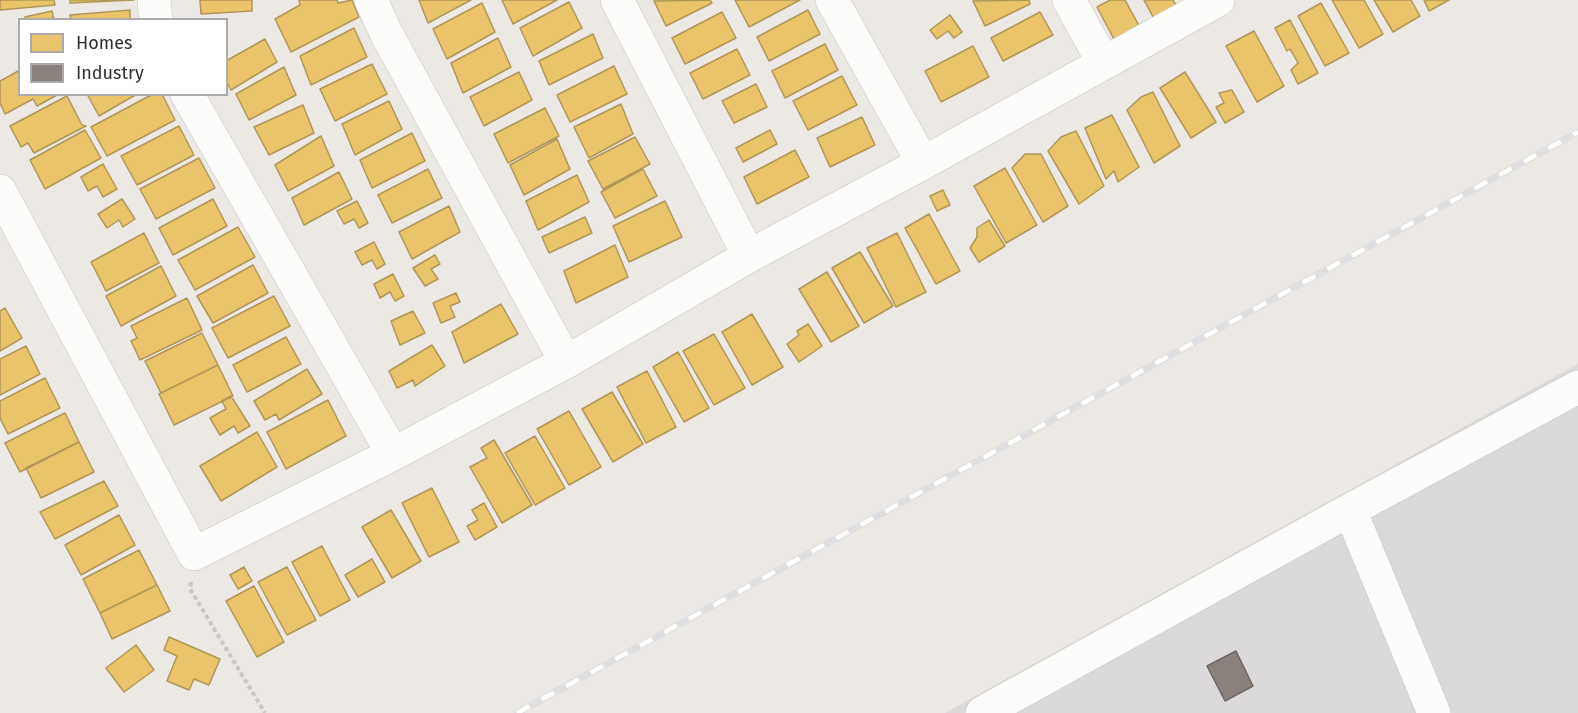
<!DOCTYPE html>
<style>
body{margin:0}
#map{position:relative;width:1578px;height:713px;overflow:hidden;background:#ece8e4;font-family:"Fira Sans",sans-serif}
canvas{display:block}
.legend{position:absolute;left:18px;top:18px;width:210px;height:78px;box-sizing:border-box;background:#fff;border:2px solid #ababab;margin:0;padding:8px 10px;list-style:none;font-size:18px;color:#2e2e2e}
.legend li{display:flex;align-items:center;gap:12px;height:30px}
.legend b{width:30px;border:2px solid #ababab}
</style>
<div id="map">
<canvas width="1578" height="713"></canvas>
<ul class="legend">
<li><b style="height:16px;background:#e9c46a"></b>Homes</li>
<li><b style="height:16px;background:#8a817c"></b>Industry</li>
</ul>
</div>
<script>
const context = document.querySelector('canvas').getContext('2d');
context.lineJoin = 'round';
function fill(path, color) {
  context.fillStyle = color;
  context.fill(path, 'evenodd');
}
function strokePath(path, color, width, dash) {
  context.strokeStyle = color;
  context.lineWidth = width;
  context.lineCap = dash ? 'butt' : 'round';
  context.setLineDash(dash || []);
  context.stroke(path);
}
fill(new Path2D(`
 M 1578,364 L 1578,713 L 945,713 Z`), '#dcd9db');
const homes = new Path2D(`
 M 0,0 L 54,0 L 55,5 L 0,10 Z
 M 70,0 L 134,0 L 70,3 Z
 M 200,0 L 252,0 L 252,11 L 201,14 Z
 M 299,0 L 337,0 L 338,3 L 352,0 L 359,17 L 291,52 L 275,19 L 300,5 Z
 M 419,0 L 471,0 L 428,23 Z
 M 502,0 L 557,0 L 513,24 Z
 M 710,0 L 712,3 L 666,26 L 654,1 Z
 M 735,0 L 800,0 L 749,27 Z
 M 1029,0 L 1030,4 L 985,26 L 973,1 Z
 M 1110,0 L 1125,0 L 1143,33 L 1118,47 L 1097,7 Z
 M 1144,0 L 1173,0 L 1181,14 L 1158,26 Z
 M 1332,0 L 1364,0 L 1383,34 L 1359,48 Z
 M 1374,0 L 1411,0 L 1420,16 L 1393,32 Z
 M 1424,0 L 1449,0 L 1429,11 Z
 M 569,2 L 582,28 L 533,56 L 520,28 Z
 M 482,3 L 495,32 L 447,59 L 433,29 Z
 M 1321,3 L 1349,53 L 1325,66 L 1298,16 Z
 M 130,10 L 130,20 L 71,20 L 70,15 Z
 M 808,10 L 820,34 L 769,61 L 757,37 Z
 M 52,11 L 54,20 L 25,20 L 25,17 Z
 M 722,12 L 736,38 L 685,64 L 672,38 Z
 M 1040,12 L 1053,35 L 1003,61 L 991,38 Z
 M 950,15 L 962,32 L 954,38 L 948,31 L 937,39 L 930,30 Z
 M 1290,20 L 1318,73 L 1298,84 L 1291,70 L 1298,63 L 1290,49 L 1287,51 L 1275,28 Z
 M 354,28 L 367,57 L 311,85 L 300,56 Z
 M 1254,31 L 1284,86 L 1257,102 L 1226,46 Z
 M 593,34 L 603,58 L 549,85 L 539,61 Z
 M 498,38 L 511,67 L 463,93 L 451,63 Z
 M 265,39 L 277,62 L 231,90 L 226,81 L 226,61 Z
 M 825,44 L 838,70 L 785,98 L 772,71 Z
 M 973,46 L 989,77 L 941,102 L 925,71 Z
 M 737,49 L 750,75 L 703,99 L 690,73 Z
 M 372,64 L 387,94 L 335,121 L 320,89 Z
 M 614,66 L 627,94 L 570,122 L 557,95 Z
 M 284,67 L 296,95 L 249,120 L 236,94 Z
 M 20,70 L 20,94 L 59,94 L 37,106 L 33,99 L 5,114 L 0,103 L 0,81 Z
 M 519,72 L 532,100 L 484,126 L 470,97 Z
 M 1185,72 L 1216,122 L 1191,138 L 1160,88 Z
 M 842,76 L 857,105 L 808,130 L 793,101 Z
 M 756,84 L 767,107 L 734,123 L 722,101 Z
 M 1232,90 L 1244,112 L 1225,123 L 1216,107 L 1224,103 L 1219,93 Z
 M 1153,92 L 1180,146 L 1154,163 L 1127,110 L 1141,97 Z
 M 87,94 L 137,94 L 99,116 Z
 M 153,94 L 162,94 L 175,120 L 107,156 L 91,127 Z
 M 67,96 L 82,125 L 86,126 L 34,153 L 28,143 L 21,147 L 10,126 Z
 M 389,101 L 402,129 L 355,155 L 342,124 Z
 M 621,104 L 633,134 L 589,158 L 574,127 Z
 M 303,105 L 314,133 L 269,155 L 254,127 Z
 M 545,108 L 559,136 L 508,163 L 494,134 Z
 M 1112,115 L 1139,167 L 1118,182 L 1114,171 L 1106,179 L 1085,128 Z
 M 862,117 L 875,145 L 830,167 L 817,138 Z
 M 179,126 L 194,155 L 137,185 L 121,156 Z
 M 85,130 L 101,158 L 45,189 L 30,160 Z
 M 770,130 L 777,144 L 743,162 L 736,148 Z
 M 1076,131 L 1104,186 L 1079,204 L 1048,151 L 1061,137 Z
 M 412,133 L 425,161 L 372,188 L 360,160 Z
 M 321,136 L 334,166 L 288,191 L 275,165 Z
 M 635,137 L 650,164 L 603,189 L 588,161 Z
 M 557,139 L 570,169 L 524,195 L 510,165 Z
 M 795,150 L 809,177 L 757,204 L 744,177 Z
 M 1025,154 L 1041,154 L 1068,206 L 1043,222 L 1012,168 Z
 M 199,158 L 215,188 L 156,219 L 140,189 Z
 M 103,164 L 117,189 L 103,197 L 97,186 L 88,191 L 81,177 Z
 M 1005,168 L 1037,225 L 1006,243 L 974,186 Z
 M 428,169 L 442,198 L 392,223 L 378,195 Z
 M 643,169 L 657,196 L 615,218 L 601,192 Z
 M 339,172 L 352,199 L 304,225 L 292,198 Z
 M 577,175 L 589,202 L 538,230 L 526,201 Z
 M 943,190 L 950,205 L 937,211 L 930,196 Z
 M 122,199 L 135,219 L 123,227 L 119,220 L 107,228 L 98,214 Z
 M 213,199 L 227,226 L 173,255 L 159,228 Z
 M 357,201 L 368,223 L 359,228 L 354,219 L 344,224 L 337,211 Z
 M 665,201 L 682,237 L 629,262 L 613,226 Z
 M 449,206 L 460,232 L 412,259 L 399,232 Z
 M 929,214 L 960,271 L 936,284 L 905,228 Z
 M 585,217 L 592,233 L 549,253 L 542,237 Z
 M 989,220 L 1005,246 L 979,262 L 970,248 L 977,237 L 977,228 Z
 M 238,227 L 255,257 L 195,290 L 178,260 Z
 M 144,233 L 159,263 L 106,291 L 91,262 Z
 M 897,233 L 926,292 L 896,307 L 867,248 Z
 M 374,242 L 385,264 L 377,269 L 372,260 L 362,265 L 355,252 Z
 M 615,245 L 628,277 L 576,303 L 564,271 Z
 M 860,252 L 893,306 L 864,323 L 832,268 Z
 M 435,255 L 440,264 L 431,269 L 438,279 L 425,286 L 413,268 Z
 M 253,265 L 268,293 L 213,323 L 197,296 Z
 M 161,266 L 176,296 L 121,326 L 106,296 Z
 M 827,272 L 859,326 L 831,342 L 799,289 Z
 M 393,274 L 404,296 L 395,301 L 390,292 L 380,298 L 374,284 Z
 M 456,293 L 460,302 L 450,306 L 455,317 L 441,323 L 433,303 Z
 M 274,296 L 290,326 L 228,358 L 212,328 Z
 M 187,298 L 202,330 L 140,360 L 131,341 L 137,338 L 131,326 Z
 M 501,304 L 518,334 L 464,363 L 452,332 Z
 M 5,308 L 22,338 L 0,351 L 0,311 Z
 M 413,311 L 425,333 L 400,345 L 391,321 Z
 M 752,314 L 783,367 L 752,385 L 722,332 Z
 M 808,324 L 822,346 L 799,362 L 787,344 L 799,335 L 797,331 Z
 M 202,333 L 218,365 L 161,393 L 145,361 Z
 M 714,334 L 745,388 L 714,405 L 683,351 Z
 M 286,337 L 301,364 L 247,392 L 233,365 Z
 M 432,345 L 445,366 L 415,386 L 413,380 L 397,388 L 389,371 Z
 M 26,346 L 40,374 L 0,395 L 0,359 Z
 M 678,352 L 709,408 L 684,422 L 653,367 Z
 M 218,365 L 233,396 L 174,425 L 159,394 Z
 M 307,369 L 322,394 L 279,420 L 276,414 L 265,420 L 254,401 Z
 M 647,371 L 676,427 L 646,443 L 617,387 Z
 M 45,378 L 60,408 L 8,434 L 0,418 L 0,401 Z
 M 612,392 L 643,444 L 613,462 L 582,409 Z
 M 231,396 L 250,426 L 238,433 L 234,426 L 220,435 L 210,418 L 226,409 L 222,401 Z
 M 328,400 L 346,436 L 286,469 L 267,432 Z
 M 569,411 L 601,467 L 569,485 L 537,429 Z
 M 65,413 L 79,442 L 20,472 L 5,443 Z
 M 257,432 L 277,467 L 221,501 L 200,466 Z
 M 535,436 L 565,488 L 535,505 L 505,453 Z
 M 494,440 L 532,505 L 502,523 L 470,467 L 487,458 L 481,448 Z
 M 79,442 L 94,472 L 41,498 L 26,468 Z
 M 104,481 L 118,506 L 55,539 L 40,512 Z
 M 432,488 L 459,542 L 429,557 L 402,503 Z
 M 484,503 L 497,527 L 475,540 L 467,526 L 478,520 L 472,510 Z
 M 391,510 L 421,561 L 392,578 L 362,527 Z
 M 119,515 L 135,545 L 81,575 L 65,545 Z
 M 322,546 L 350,600 L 320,616 L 292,562 Z
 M 139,550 L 157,585 L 100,613 L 83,579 Z
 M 372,559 L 385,582 L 358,597 L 345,575 Z
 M 244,567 L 252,581 L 238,589 L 230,575 Z
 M 287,567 L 316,620 L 287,635 L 258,582 Z
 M 157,585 L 170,611 L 112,639 L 100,613 Z
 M 254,586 L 284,642 L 257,657 L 226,601 Z
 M 169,637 L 220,659 L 209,685 L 194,679 L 189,690 L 167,681 L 177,656 L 164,650 Z
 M 136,645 L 154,670 L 124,692 L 106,668 Z`);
fill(homes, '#e9c46a');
strokePath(homes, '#b19758', 1.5);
const industry = new Path2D(`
 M 1236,651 L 1253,686 L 1225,701 L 1207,666 Z`);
fill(industry, '#8a817c');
strokePath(industry, '#6e6865', 1.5);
const minor = new Path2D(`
 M 154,0 L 156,20
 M 371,0 L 386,33 L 566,362
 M 617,0 L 749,256
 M 832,0 L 923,163
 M 1069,0 L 1103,62
 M 187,94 L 393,454
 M 0,191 L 194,554 L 393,454 L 566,362 L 749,256 L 923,163 L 1218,0
 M 1350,510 L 1434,713
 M 982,713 L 1350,510 L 1578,387`);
strokePath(minor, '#c5c4c5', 34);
strokePath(new Path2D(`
 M 191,582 L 190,589 L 265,713`), '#c9c9c8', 4, [4.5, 3]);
strokePath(minor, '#fcfcfb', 33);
const rail = new Path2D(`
 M 517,713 L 1578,132`);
strokePath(rail, '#dfdfe1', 7);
strokePath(rail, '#fff', 4.5, [14]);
</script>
